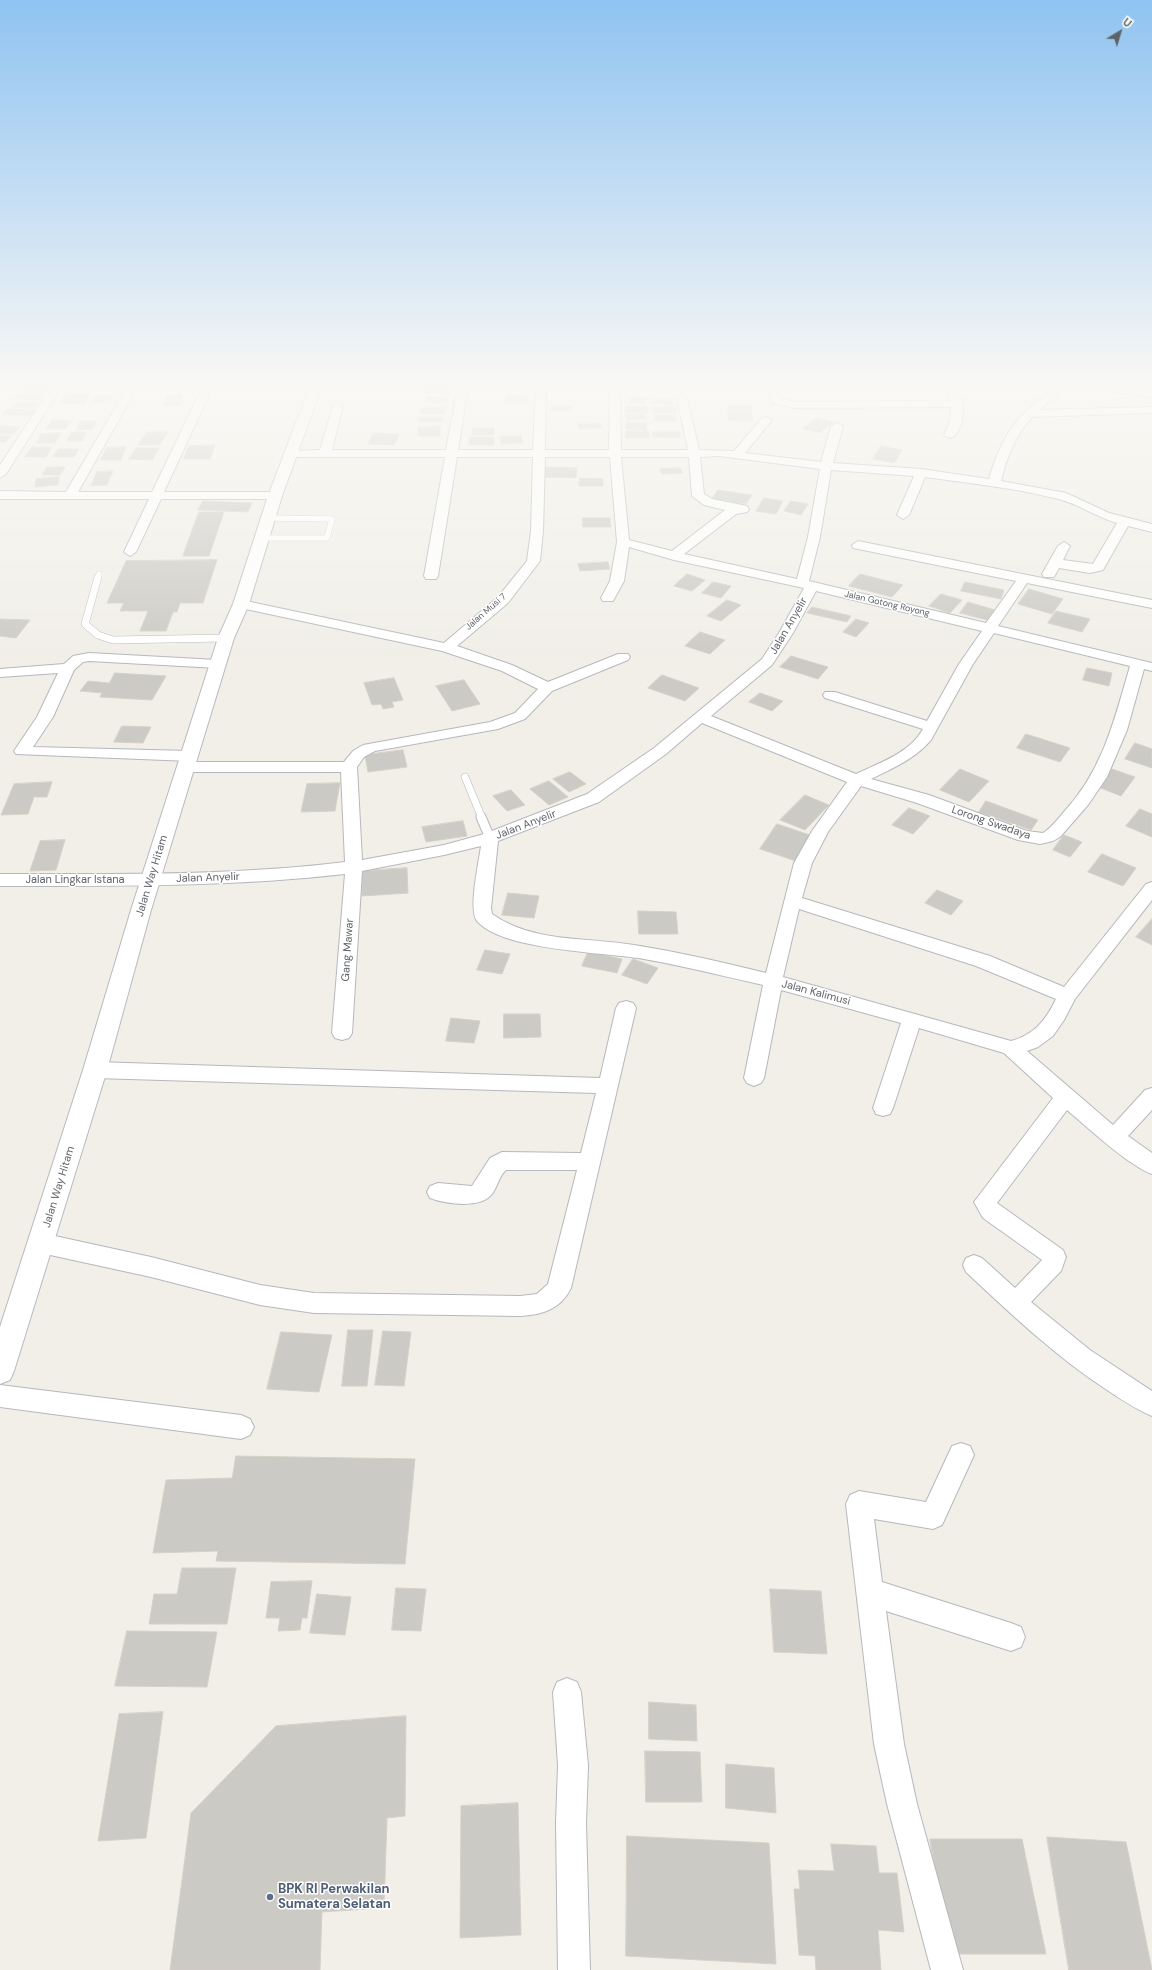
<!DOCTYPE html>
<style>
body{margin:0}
#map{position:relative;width:1152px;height:1970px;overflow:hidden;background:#f1efe8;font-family:"DM Sans",sans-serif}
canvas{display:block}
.north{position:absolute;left:1100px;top:12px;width:40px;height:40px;-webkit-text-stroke:3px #fff;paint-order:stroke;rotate:38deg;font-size:11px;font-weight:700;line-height:16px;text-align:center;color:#5f6368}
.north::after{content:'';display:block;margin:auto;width:14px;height:18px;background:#5f6368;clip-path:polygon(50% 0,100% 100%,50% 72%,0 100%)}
</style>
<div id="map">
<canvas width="1152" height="1970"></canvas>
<div class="north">U</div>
</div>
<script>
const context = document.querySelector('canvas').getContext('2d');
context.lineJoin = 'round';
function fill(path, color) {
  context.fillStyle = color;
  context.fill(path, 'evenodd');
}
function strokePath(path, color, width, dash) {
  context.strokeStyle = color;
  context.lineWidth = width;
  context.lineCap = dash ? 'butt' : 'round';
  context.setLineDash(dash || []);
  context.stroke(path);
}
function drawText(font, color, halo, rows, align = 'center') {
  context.font = font + ' "DM Sans",sans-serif';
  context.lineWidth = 3;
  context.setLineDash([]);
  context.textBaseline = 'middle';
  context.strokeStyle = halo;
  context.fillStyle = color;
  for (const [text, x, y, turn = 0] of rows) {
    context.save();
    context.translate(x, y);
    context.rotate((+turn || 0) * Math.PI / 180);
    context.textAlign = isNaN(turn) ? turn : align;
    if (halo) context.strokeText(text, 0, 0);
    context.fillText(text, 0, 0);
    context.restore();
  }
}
const building = new Path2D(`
 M 28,387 L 48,388 L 44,392 L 24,392 Z
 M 426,389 L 451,389 L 450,394 L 424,393 Z
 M 19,394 L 43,394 L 38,400 L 14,399 Z
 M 65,394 L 90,394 L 85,404 L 60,404 Z
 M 96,395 L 113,395 L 109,402 L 92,402 Z
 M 168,395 L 183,395 L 180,405 L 164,406 Z
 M 506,395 L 527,395 L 528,402 L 506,403 Z
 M 427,397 L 448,397 L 448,402 L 426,402 Z
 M 631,397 L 647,398 L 645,404 L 629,403 Z
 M 654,399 L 673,400 L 671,405 L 652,403 Z
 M 16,402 L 38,402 L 33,408 L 11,407 Z
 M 728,405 L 751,406 L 753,421 L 729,420 Z
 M 552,406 L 572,406 L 572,411 L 551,411 Z
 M 626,406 L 648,406 L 648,413 L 626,413 Z
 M 446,407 L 445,414 L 420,414 L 421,408 Z
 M 653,407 L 676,407 L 677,413 L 653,413 Z
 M 7,409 L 35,410 L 30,416 L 2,415 Z
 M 644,414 L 647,419 L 627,420 L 625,415 Z
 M 655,415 L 676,415 L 676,421 L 655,421 Z
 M 419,417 L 443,417 L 443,422 L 418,422 Z
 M 816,418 L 833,422 L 820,433 L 803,429 Z
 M 53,420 L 72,421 L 65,429 L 46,429 Z
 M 80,421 L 97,421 L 93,429 L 77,430 Z
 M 627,422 L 647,423 L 646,430 L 625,429 Z
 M 600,423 L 602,428 L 579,429 L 578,424 Z
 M 0,426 L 20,427 L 14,434 L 0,433 Z
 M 440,426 L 440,436 L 418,436 L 418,427 Z
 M 473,428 L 494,428 L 494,435 L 472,435 Z
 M 626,431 L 649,431 L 649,438 L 626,438 Z
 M 72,432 L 86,432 L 82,441 L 67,441 Z
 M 147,432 L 168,432 L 160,445 L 138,445 Z
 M 653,432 L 680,432 L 680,438 L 653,437 Z
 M 61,433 L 55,443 L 36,443 L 41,434 Z
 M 374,433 L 400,434 L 394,445 L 368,444 Z
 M 0,436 L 11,436 L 6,442 L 0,442 Z
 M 521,436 L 523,443 L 501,444 L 500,437 Z
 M 470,437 L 494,437 L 494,445 L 469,445 Z
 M 215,445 L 210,459 L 183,459 L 189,446 Z
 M 881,446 L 902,450 L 894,463 L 873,459 Z
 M 32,447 L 52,447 L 46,457 L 25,457 Z
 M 126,447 L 121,460 L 101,460 L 106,448 Z
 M 136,448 L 159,448 L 152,460 L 129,459 Z
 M 58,449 L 79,449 L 74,457 L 53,457 Z
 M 47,467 L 65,467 L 60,475 L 42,475 Z
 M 544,467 L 577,468 L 576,478 L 543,477 Z
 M 680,468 L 682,473 L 662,474 L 660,469 Z
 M 113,471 L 107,485 L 91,486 L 97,472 Z
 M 59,477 L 58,485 L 35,487 L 36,479 Z
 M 580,478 L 603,479 L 603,486 L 579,486 Z
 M 718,490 L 752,495 L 746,504 L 712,499 Z
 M 764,498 L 783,501 L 776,514 L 756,511 Z
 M 203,501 L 252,503 L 248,512 L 198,510 Z
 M 791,501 L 808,504 L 801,515 L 784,511 Z
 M 199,512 L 224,512 L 209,556 L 183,556 Z
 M 583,518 L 610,518 L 611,527 L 583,527 Z
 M 217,560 L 203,603 L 180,603 L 177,612 L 173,612 L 166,631 L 140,631 L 148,611 L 120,611 L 124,603 L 107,603 L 126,561 Z
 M 608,562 L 610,569 L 580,571 L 578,564 Z
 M 687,574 L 705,580 L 692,591 L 674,586 Z
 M 860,574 L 903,585 L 892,597 L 849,586 Z
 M 713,582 L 731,586 L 721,598 L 702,593 Z
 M 965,582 L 1004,590 L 1001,599 L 961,591 Z
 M 1029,589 L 1063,599 L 1052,614 L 1018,604 Z
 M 941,594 L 962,600 L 950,613 L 929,606 Z
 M 727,600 L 741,605 L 721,621 L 707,616 Z
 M 968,602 L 995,610 L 987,620 L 960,613 Z
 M 812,607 L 851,616 L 847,622 L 807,613 Z
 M 1056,611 L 1090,619 L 1082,632 L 1048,623 Z
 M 0,619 L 30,620 L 16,638 L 0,636 Z
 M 856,619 L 869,623 L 856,637 L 843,632 Z
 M 700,632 L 725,640 L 710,654 L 685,646 Z
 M 791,656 L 828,667 L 818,679 L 780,667 Z
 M 1087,668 L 1112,673 L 1109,686 L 1083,680 Z
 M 115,673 L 166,676 L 152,700 L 100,697 L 102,693 L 80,691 L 88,681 L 109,683 Z
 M 662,675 L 699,688 L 685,701 L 648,688 Z
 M 394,678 L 403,700 L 392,702 L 394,707 L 383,709 L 381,704 L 372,705 L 364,683 Z
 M 464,680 L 480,704 L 452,711 L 436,686 Z
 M 760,693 L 783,701 L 772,711 L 749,702 Z
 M 122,726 L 151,727 L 143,743 L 114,742 Z
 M 1026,734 L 1070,748 L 1060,762 L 1017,748 Z
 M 1135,743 L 1152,749 L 1152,768 L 1125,759 Z
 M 403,750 L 407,767 L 368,772 L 365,755 Z
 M 960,769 L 989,781 L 969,802 L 940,790 Z
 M 1112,769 L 1135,777 L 1121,796 L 1098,787 Z
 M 570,772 L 586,784 L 569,792 L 553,779 Z
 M 549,781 L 568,797 L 549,805 L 530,789 Z
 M 52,782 L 47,797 L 34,797 L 28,814 L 1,815 L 14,784 Z
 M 340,783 L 335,811 L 301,812 L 307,784 Z
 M 511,790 L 525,805 L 507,811 L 493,796 Z
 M 805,795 L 829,805 L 805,830 L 780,820 Z
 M 986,801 L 1038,820 L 1031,830 L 979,812 Z
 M 909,808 L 930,816 L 913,834 L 892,825 Z
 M 1140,809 L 1152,814 L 1152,837 L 1126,826 Z
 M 463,821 L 467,836 L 426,842 L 422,827 Z
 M 777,824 L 813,836 L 796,861 L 760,849 Z
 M 1064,835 L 1082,842 L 1070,857 L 1053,850 Z
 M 65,840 L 56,870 L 30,871 L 40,841 Z
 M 1102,854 L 1136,868 L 1123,886 L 1088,872 Z
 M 407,868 L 408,893 L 362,896 L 362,871 Z
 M 937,890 L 963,901 L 951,915 L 925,903 Z
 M 508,893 L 539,896 L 534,918 L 502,915 Z
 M 638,911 L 676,912 L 678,934 L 639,934 Z
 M 1152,919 L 1152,945 L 1136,937 Z
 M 485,950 L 510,954 L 502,974 L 477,970 Z
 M 588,952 L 622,959 L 617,973 L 582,966 Z
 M 633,959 L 658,968 L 647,984 L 622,975 Z
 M 504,1014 L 540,1014 L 541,1037 L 504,1038 Z
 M 451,1018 L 480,1021 L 474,1043 L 446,1041 Z
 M 348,1330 L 373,1330 L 367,1386 L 342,1386 Z
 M 383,1331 L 411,1332 L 404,1386 L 375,1385 Z
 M 281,1332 L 332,1335 L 319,1392 L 267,1389 Z
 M 236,1456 L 415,1459 L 405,1564 L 216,1561 L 218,1551 L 153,1553 L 166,1480 L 232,1478 Z
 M 182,1568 L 236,1568 L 227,1624 L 149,1624 L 154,1594 L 177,1594 Z
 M 312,1581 L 307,1618 L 302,1618 L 300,1630 L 278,1631 L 280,1618 L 266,1618 L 271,1582 Z
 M 396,1588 L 426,1589 L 421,1631 L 392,1630 Z
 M 770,1589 L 821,1591 L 827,1654 L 774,1652 Z
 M 317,1594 L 351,1597 L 345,1635 L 310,1633 Z
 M 127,1631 L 217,1632 L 207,1687 L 115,1686 Z
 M 649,1702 L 696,1705 L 697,1741 L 649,1739 Z
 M 163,1712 L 146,1838 L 98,1841 L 119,1714 Z
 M 406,1716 L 405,1816 L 387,1818 L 384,1908 L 322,1912 L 320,1970 L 170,1970 L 191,1813 L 276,1726 Z
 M 645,1751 L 700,1752 L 702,1802 L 646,1802 Z
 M 726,1764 L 774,1768 L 776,1813 L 726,1808 Z
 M 518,1803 L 521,1935 L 460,1938 L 461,1806 Z
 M 627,1836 L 769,1843 L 776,1964 L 626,1956 Z
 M 1047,1837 L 1126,1842 L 1152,1970 L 1069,1970 Z
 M 930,1839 L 1022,1839 L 1046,1954 L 950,1954 Z
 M 831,1844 L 876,1846 L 879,1873 L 897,1873 L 904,1932 L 878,1930 L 881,1970 L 816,1970 L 815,1956 L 799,1955 L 794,1889 L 800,1889 L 798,1870 L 834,1871 Z`);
fill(building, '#cccac5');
strokePath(building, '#d6d1c6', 1);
const laneFar2 = new Path2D(`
 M 261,538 L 327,538 L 332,519 L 268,518
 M 98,578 L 99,574`);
const laneFar1 = new Path2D(`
 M 98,577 L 85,624 L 98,635 L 113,640 L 226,638
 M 465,777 L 482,818`);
const lane = new Path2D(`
 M 481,817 L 490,838`);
const street = new Path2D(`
 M 52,386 L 62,386 L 6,474 L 0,478 L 0,465 Z
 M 128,386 L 138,386 L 78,492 L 152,492 L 203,386 L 213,386 L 164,492 L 275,492 L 281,496 L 279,499 L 161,499 L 136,552 L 130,556 L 124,552 L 149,499 L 0,499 L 0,491 L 66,492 Z
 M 458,386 L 468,386 L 458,450 L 533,450 L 536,386 L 546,386 L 545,450 L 609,450 L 610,386 L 620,386 L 621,450 L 688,450 L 677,398 L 682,395 L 687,398 L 699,450 L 734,451 L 762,418 L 766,417 L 772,420 L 745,453 L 821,462 L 831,426 L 837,423 L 843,426 L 833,463 L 921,469 L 989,479 C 996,454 1006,431 1024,413 C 1034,403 1045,396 1055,386 L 1066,386 L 1040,410 L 1152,407 L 1152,413 L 1032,417 C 1015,436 1007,457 1001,481 L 1066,493 L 1109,513 L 1152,524 L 1152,532 L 1128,526 L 1103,570 L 1090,573 L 1059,568 L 1054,577 L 1044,577 L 1042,574 L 1058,546 L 1064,542 L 1070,546 L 1063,560 L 1093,564 L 1117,523 C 1096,517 1079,504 1058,499 C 1015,488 969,483 925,477 L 909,515 L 903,519 L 897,515 L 914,476 L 831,470 L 820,537 L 809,581 L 986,623 L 1016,581 L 853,548 L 852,545 L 858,541 L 1152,600 L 1152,608 L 1027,583 L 998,626 L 1152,663 L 1152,671 L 1144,669 L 1127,730 L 1107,777 L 1088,805 L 1060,837 L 1053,841 L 1040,844 L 1018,840 L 917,803 L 861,786 L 828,832 L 812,863 L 802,898 L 990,956 L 1064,987 L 1146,884 L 1152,882 L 1152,900 L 1075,999 L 1064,1020 L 1053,1036 L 1038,1047 L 1027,1051 L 1113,1125 L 1145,1090 L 1152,1088 L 1152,1110 L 1128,1136 L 1152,1153 L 1152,1174 C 1129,1166 1087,1127 1067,1110 L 997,1203 L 1063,1250 L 1066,1257 L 1061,1271 L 1031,1302 L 1090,1350 L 1152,1391 L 1152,1416 C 1135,1409 1119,1398 1104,1388 C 1054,1355 1010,1313 966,1272 L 963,1265 L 966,1258 L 974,1255 L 982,1258 L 1015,1288 L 1042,1260 L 983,1218 L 974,1202 L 1053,1098 L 1004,1053 L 919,1028 L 893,1108 L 890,1114 L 883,1116 L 876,1114 L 873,1108 L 901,1023 L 781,990 L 764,1078 L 761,1083 L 754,1086 L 747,1083 L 744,1078 L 763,985 C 723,976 684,966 644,959 C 604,952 503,951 477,921 C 468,910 479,861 481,846 L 444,855 L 362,871 L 352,1033 L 349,1038 L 342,1040 L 335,1038 L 332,1033 L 345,874 C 230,887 115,886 0,886 L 0,874 C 115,874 231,876 345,862 L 341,772 L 187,772 L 181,770 L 179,767 L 181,764 L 187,762 L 344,762 L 353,751 L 363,745 L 490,722 L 515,713 L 538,689 L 502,671 L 442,651 L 241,608 L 236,607 L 234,604 L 236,601 L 241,600 L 444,643 L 498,597 L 527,561 L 531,531 L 533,457 L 457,457 L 438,576 L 436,579 L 426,579 L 424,576 L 445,457 L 291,457 L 285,454 L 291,451 L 320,450 L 333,406 L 338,403 L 343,406 L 332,450 L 446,450 ZM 719,456 L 820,469 L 808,537 L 797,579 L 684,554 L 736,514 L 747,512 L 749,509 L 747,506 L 712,499 L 704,494 L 700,457 ZM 545,457 L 610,457 L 617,542 L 610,581 L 601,598 L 603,601 L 613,601 L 624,581 L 629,547 L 674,560 L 804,588 L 779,633 L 762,659 L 654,748 L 587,794 L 484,834 L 444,845 L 362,860 L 357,767 L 364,757 L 375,751 L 498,729 L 525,719 L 552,691 L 628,660 L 630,657 L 628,654 L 618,654 L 548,682 L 512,665 L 457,646 L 508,603 L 540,561 L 543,531 ZM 621,457 L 689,457 L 692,496 L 704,505 L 725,510 L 672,551 L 629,540 ZM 816,591 L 982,631 L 959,664 L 927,721 L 835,692 L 825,692 L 823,695 L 825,698 L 923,729 C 910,753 879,763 856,774 L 711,716 L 772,665 L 793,633 ZM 994,633 L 1130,666 C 1114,721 1103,770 1063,813 C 1057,820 1051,828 1043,833 L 1027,831 L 929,795 L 871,779 C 893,768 915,759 931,740 L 973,664 ZM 702,723 L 847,782 L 812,831 L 794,863 L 766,973 C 722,962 678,952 634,945 C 587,937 533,943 492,914 L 491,908 L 498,841 L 599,802 L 666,754 ZM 799,909 L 976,966 L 1056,999 C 1046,1020 1034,1035 1011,1041 L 783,977 Z
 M 766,386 L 776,386 L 782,399 L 794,402 L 950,401 L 943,386 L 953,386 C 956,392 961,398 962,404 C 965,413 961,436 950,438 L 944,435 L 950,421 L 951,407 L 794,408 L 773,403 Z
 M 1092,386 L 1117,386 L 1152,392 L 1152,398 L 1097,389 Z
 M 89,653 L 218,660 L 223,661 L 225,664 L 223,667 L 218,668 L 89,661 L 83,662 L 74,670 L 53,717 L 33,747 L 190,751 L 196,753 L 198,756 L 196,759 L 190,761 L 16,754 L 14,751 L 37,717 L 58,673 L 0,677 L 0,669 L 64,664 L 73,656 Z
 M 626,1001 L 633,1003 L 636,1008 L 571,1288 C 561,1309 542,1315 520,1316 L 314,1313 L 260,1305 L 151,1277 L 41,1253 L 33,1250 L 30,1243 L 33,1236 L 41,1233 L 151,1257 L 260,1285 L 314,1293 L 520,1296 L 537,1294 L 548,1284 L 577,1170 L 506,1170 C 499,1176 498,1186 492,1194 C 481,1209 446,1204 430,1198 L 427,1192 L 430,1186 L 438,1183 L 472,1186 L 490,1158 L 502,1152 L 581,1153 L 596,1093 L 95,1078 L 88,1075 L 85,1070 L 88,1065 L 95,1062 L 600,1078 L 616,1008 L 619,1003 Z
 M 0,1385 L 241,1415 L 250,1419 L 254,1427 L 250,1435 L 241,1439 L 0,1407 Z
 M 961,1443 L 970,1446 L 974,1455 L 942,1525 L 933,1529 L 874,1519 L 882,1582 L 1011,1623 L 1021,1627 L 1025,1637 L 1021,1647 L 1011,1651 L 886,1611 L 904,1744 L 917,1804 L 963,1970 L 931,1970 L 887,1804 L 874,1744 L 846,1504 L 850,1495 L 859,1491 L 926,1502 L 952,1446 Z
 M 567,1678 L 577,1682 L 581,1692 L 588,1765 L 586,1823 L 590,1970 L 558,1970 L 556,1823 L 558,1765 L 553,1692 L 557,1682 Z`);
const secondary = new Path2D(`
 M 310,386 L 322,386 L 282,496 L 249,604 L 234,638 L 151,910 L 107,1070 L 14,1371 L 10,1380 L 0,1384 L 0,1327 L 83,1070 L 131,910 L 218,638 L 233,604 L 268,496 Z`);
strokePath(laneFar2, '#b5b8bc', 6);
strokePath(laneFar1, '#b5b8bc', 8);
strokePath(lane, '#b5b8bc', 11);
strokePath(street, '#b5b8bc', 2);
strokePath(secondary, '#b6babf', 2);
strokePath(laneFar2, '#fff', 5.5);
strokePath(laneFar1, '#fff', 7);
strokePath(lane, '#fff', 9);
fill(street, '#fff');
fill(secondary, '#fff');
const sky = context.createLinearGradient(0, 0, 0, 662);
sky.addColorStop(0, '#8fc3f1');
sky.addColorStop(0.58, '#f9f8f5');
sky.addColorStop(1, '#f9f8f500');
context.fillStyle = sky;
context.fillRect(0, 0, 1152, 662);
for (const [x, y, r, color] of [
 [270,1897,4,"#5c6f8a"]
]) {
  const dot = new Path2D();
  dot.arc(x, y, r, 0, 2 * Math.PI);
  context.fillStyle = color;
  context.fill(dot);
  strokePath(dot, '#fff', 1.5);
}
drawText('9px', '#5f6368', '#fff', [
 ["Jalan Gotong Royong",887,604,13],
 ["Jalan Musi 7",486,612,-41]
]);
drawText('11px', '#5f6368', '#fff', [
 ["Jalan Anyelir",789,626,-60],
 ["Lorong Swadaya",991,823,19],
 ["Jalan Anyelir",526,825,-21],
 ["Jalan Way Hitam",152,876,-73],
 ["Jalan Anyelir",208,878,-2],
 ["Jalan Lingkar Istana",75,880],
 ["Gang Mawar",348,950,-86],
 ["Jalan Kalimusi",816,993,15],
 ["Jalan Way Hitam",59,1187,-73]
]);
drawText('bold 13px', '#4e5e75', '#fff', [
 ["BPK RI Perwakilan",278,1890],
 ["Sumatera Selatan",278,1905]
], 'left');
</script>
